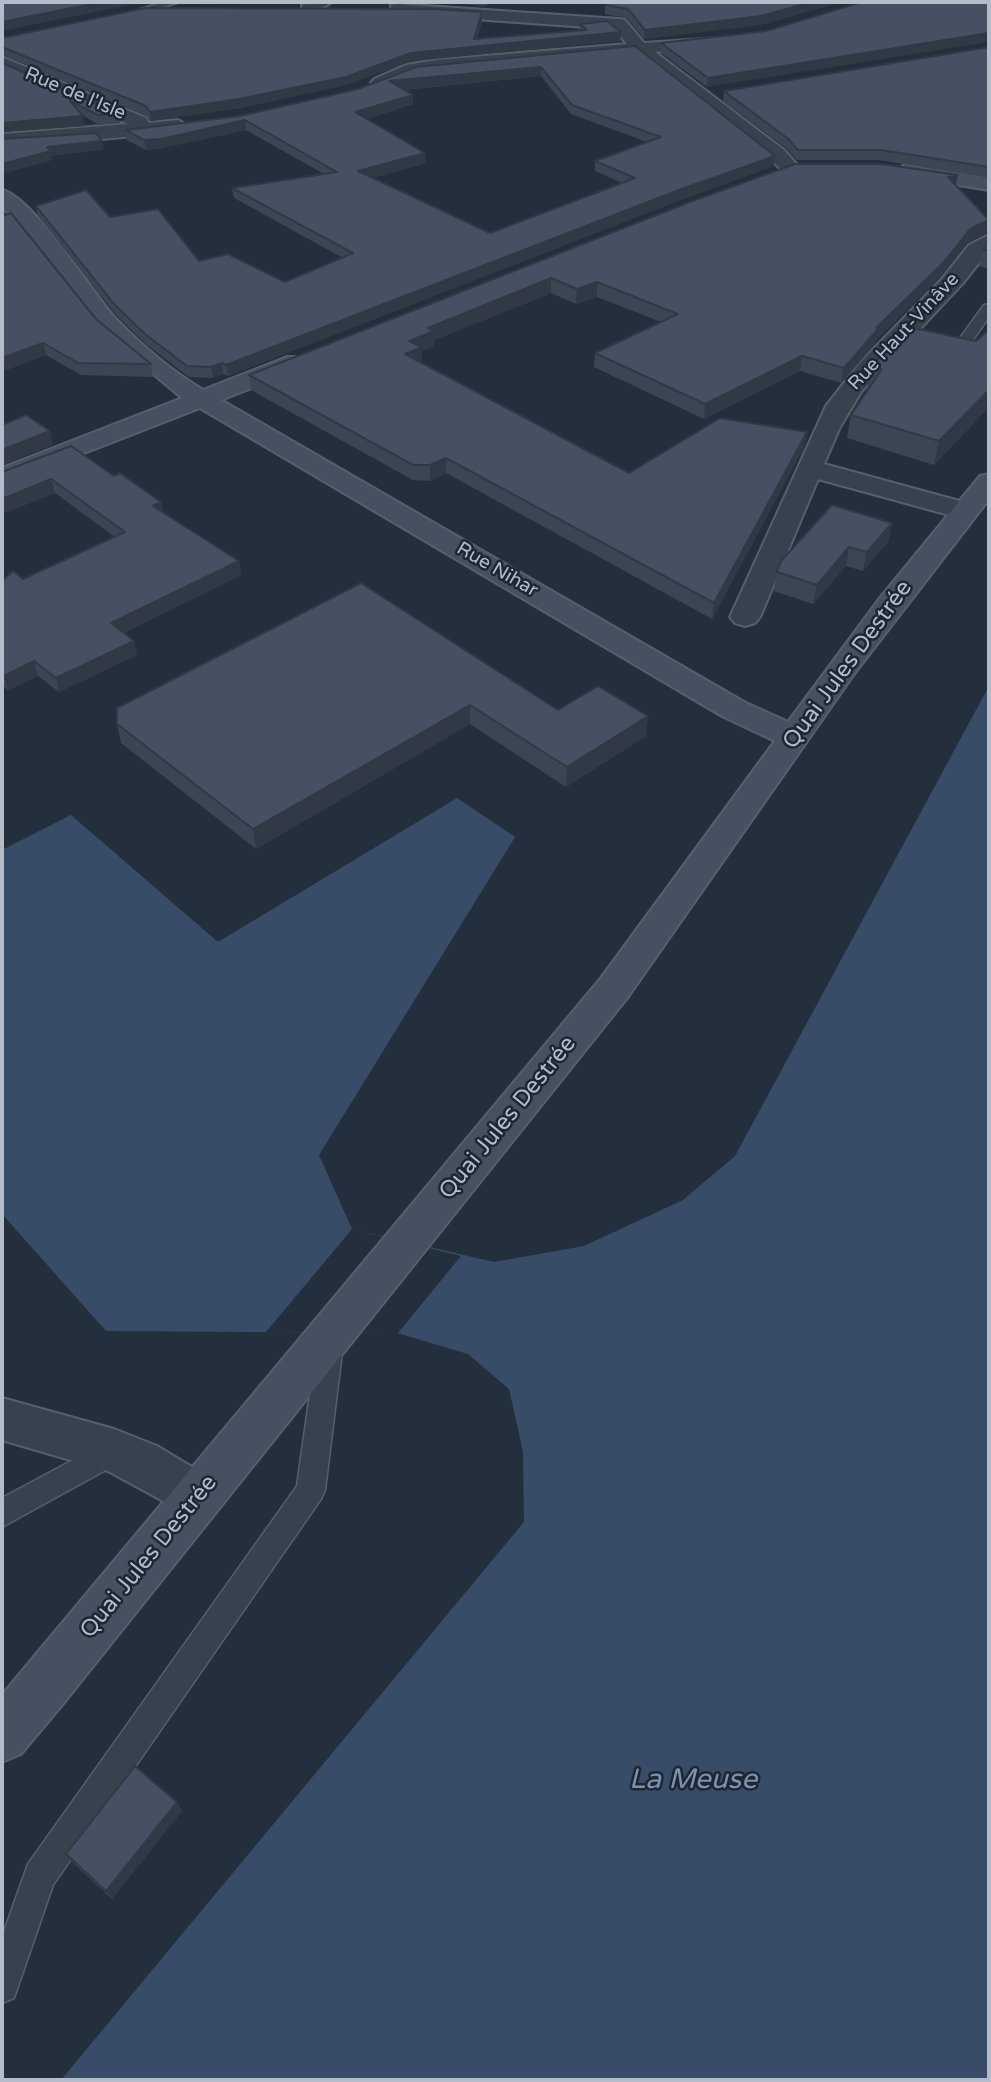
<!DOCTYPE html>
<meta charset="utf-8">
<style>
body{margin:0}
#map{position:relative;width:991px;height:2082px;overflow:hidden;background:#242f3e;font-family:"Varela Round",sans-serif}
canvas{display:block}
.frame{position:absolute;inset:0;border:4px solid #b4bcc9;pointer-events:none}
</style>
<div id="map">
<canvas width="991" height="2082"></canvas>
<div class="frame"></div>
</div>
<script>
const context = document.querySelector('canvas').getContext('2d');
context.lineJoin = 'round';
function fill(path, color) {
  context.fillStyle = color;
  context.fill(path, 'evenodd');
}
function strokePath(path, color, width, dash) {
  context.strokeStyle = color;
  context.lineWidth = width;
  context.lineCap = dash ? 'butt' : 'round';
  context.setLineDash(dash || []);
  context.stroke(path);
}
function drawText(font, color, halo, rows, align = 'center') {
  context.font = font + ' "Varela Round",sans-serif';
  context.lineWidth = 5;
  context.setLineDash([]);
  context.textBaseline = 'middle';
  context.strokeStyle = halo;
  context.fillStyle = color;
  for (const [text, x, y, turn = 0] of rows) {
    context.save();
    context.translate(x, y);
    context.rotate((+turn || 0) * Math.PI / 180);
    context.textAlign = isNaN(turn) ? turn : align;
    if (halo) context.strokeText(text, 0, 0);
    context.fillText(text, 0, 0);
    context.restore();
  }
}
fill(new Path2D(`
 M 989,686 L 989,2080 L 61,2080 L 524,1522 L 523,1452 L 509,1389 L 468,1354 L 397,1333 L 106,1331 L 2,1214 L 2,850 L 71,815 L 218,942 L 457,798 L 515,837 L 319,1155 L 352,1229 L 494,1262 L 584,1246 L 683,1200 L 735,1156 Z`), '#394c67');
fill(new Path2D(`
 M 352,1229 L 461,1256 L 398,1333 L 266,1332 Z`), '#242f3e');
const lane = new Path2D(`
 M 164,2 L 180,2 L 146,12 L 141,9 Z
 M 989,304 L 989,317 L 968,347 L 958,347 L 958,341 L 984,305 Z
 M 330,1332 L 339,1336 L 343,1344 L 325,1490 L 321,1499 L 53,1885 L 14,1998 L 2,2003 L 2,1937 L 28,1864 L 297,1486 L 317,1344 L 321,1336 Z
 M 114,1438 L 124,1442 L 128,1451 L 124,1460 L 2,1527 L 2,1498 Z`);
const street = new Path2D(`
 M 311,2 L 332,2 L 314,13 L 302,13 L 302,5 Z
 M 397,4 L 619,19 L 625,20 L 644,43 L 721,38 L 724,42 L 721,46 L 715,47 L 655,52 L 784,150 L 801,169 L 798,173 L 784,173 L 770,158 L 636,54 L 436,70 C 418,73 388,90 374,87 L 371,83 L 374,79 L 406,65 L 436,60 L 627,44 L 614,29 L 391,13 L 391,5 Z
 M 2,57 L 146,118 L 149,123 L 178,120 L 188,126 C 180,136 26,144 2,146 L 2,134 L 128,124 L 2,68 Z
 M 989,235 L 989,250 L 963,283 L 861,392 L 840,427 L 824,464 L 974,505 L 978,511 L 974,517 L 964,519 L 818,479 L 760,617 L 755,623 L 745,626 L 735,623 L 730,617 L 826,406 L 859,364 L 942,279 L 969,245 Z
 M 2,1398 L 114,1429 L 157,1446 L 215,1481 L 222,1497 L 215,1513 L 198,1520 L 108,1471 L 2,1440 Z`);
const secondary = new Path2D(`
 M 905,165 L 989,178 L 989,190 L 898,175 L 895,171 Z
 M 2,190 C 33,197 91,291 115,318 C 140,344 173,372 203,390 L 287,357 L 305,357 L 308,362 L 305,367 L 221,400 L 744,702 L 788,722 L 880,598 L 980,476 L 989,474 L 989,499 L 854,674 L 627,998 L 62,1705 L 21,1754 L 2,1762 L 2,1695 L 601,978 L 775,741 L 722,716 L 200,408 L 2,485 L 2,468 L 182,398 L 100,329 L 2,206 Z`);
strokePath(lane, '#565f6c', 3);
strokePath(street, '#565f6c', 4);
strokePath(secondary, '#565f6c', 4);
fill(lane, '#38414e');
fill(street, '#38414e');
fill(secondary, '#465061');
fill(new Path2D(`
 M 253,2 L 488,2 L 487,6 L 433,2 Z
 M 605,2 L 841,2 L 760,25 L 644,39 L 627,18 L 605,14 Z
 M 482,21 L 477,39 L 580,30 L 580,24 L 621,32 L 620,41 L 412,61 L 346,85 L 240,108 L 151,121 L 147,116 L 2,55 L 2,38 Z
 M 766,31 L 707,87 L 661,53 L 661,43 Z
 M 635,46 L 774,166 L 678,201 L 228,376 L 223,374 L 213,378 L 189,377 L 147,345 L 117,316 L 38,216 L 36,206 L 110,217 L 199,261 L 285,282 L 343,258 L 234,198 L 232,188 L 324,174 L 246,130 L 162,148 L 146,150 L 127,140 L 126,130 L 240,116 ZM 541,76 L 571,114 L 647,142 L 595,161 L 595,171 L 622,183 L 490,233 L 372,178 L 426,163 L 366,119 L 413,104 L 404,90 Z
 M 989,47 L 989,178 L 879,160 L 797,160 L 786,148 L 723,101 L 724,91 Z
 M 2,63 L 119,114 L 120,123 L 99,125 L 82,115 L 85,126 L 2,132 Z
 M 955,185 L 986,234 L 967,243 L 941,276 L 876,340 L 876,343 L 841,383 L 800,371 L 704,419 L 594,367 L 595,353 L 661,322 L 597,297 L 576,304 L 551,293 L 434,340 L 434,346 L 422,351 L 422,362 L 421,363 L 629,473 L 807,432 L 804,447 L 712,619 L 446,473 L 430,481 L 413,480 L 251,390 L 249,375 L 695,200 Z
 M 2,216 L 96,319 L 151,364 L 153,377 L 81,375 L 46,355 Z
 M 989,242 L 989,269 L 979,266 L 983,249 Z
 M 989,330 L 989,407 L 934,465 L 847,438 L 851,415 L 868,389 L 867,389 L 872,366 L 976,341 Z
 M 71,446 L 163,512 L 239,561 L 241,575 L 124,633 L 134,641 L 137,655 L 59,692 L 38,676 L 8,690 L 2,685 L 2,581 L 23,579 L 115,537 L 55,493 L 2,514 L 2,472 Z
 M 892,523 L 888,542 L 863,571 L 846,566 L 813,604 L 774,591 L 777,572 Z
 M 361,583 L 558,710 L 648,716 L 646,736 L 566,787 L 470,724 L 256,849 L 121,743 L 117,724 Z
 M 177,1802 L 182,1811 L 112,1899 L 72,1862 L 66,1854 Z`), '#3b4654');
fill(new Path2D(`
 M 102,2 L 144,2 L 2,31 L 2,22 Z
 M 811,2 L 841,2 L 760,25 L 644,39 L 645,30 Z
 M 482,12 L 482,21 L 474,47 L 621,32 L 620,41 L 412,61 L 346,85 L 240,108 L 151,121 L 150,112 L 474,39 Z
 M 989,33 L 989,42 L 707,87 L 708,78 Z
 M 541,67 L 541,76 L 389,91 L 389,81 Z
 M 413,95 L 413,104 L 355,122 L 355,112 Z
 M 83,116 L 85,126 L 2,132 L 2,123 Z
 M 245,120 L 246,130 L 162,148 L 146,150 L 144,140 Z
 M 102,141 L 104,150 L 52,156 L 53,160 L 2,174 L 2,164 L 47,147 Z
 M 425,153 L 426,163 L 359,182 L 358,171 Z
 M 775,156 L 774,166 L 678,201 L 228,376 L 226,365 L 679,190 Z
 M 958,175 L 955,188 L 948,177 Z
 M 989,220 L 986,234 L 967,243 L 941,276 L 876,340 L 876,343 L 841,383 L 844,368 L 876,328 L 970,229 Z
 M 551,278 L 551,293 L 434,340 L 434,346 L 422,351 L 422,362 L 405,369 L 405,354 L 409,341 L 428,328 Z
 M 597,282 L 597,297 L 576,304 L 577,289 Z
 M 43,343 L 46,355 L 2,372 L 2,358 Z
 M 802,356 L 800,371 L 704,419 L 705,404 Z
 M 222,363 L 223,374 L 213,378 L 211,367 Z
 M 989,390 L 989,407 L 934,465 L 939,441 Z
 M 50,431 L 53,445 L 2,465 L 2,450 Z
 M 807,432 L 804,447 L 712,619 L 714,603 Z
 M 446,458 L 446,473 L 430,481 L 430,465 Z
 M 51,479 L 55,493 L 2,514 L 2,499 Z
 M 161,502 L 164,516 L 153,506 Z
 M 892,523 L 888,542 L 863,571 L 867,552 Z
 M 849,547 L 846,566 L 813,604 L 817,585 Z
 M 239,561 L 241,575 L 114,638 L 111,623 Z
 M 134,641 L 137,655 L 59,692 L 56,678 Z
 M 34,661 L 38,676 L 8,690 L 4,676 Z
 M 470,705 L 470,724 L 256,849 L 253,829 Z
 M 648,716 L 646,736 L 566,787 L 567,767 Z
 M 177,1802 L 182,1811 L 112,1899 L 106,1891 Z`), '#303945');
const building = new Path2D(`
 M 2,2 L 102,2 L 2,22 Z
 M 606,2 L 811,2 L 761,16 L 645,30 L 628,9 L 606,5 Z
 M 862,2 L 989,2 L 989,33 L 708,78 L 661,43 L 766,31 Z
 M 145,8 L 433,9 L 482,12 L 474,39 L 587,30 L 580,24 L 607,21 L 621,32 L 411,53 L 346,77 L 239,99 L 150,112 L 146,106 L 2,47 L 2,38 Z
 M 635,46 L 775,156 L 679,190 L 226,365 L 222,363 L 211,367 L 187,366 L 145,334 L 115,305 L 36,206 L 86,190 L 110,217 L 158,209 L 199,261 L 228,254 L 285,282 L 353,253 L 232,188 L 337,172 L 245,120 L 161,139 L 144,140 L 126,130 L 240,116 L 358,89 L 416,67 ZM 541,67 L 572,105 L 661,137 L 595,161 L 635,178 L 490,233 L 358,171 L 425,153 L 355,112 L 413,95 L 389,81 Z
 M 989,47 L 989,167 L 881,150 L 798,150 L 787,138 L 724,91 Z
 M 2,63 L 119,114 L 98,115 L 70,101 L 83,116 L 2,123 Z
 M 96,133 L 102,141 L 47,147 L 51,151 L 2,164 L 2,139 Z
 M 795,164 L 881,164 L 958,175 L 948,177 L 989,220 L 970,229 L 944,262 L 876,328 L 878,329 L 844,368 L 802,356 L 705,404 L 595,353 L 678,314 L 597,282 L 577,289 L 551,278 L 428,328 L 434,331 L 409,341 L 422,347 L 405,354 L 629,473 L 720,418 L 807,432 L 714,603 L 446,458 L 430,465 L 413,465 L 249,375 L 695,200 Z
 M 11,213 L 96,319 L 151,364 L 78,363 L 43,343 L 2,358 L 2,216 Z
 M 989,242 L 989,251 L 983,249 Z
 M 909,327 L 976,341 L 989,330 L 989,390 L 939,441 L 851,415 L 882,369 L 872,366 Z
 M 26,415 L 50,431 L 2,450 L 2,425 Z
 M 71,446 L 114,476 L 120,473 L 161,502 L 153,506 L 239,561 L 111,623 L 134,641 L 56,678 L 34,661 L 4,676 L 2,674 L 2,581 L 13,571 L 23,579 L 125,532 L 51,479 L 2,499 L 2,472 Z
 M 832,505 L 892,523 L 867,552 L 849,547 L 817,585 L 777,572 L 781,561 Z
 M 361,583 L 558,710 L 598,686 L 648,716 L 567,767 L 470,705 L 253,829 L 117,724 L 117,708 Z
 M 135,1766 L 177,1802 L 106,1891 L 66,1854 Z`);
fill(building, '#455162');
strokePath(building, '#303945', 2);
drawText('19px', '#b4bcc9', '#1d2633', [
 ["Rue de l'Isle",75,94,23],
 ["Rue Haut-Vinâve",904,332,-47],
 ["Rue Nihar",497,570,30]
]);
drawText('23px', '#b4bcc9', '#1d2633', [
 ["Quai Jules Destrée",848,665,-54],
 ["Quai Jules Destrée",508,1118,-51],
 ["Quai Jules Destrée",149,1557,-51]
]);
drawText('italic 28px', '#7c92b1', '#1d2633', [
 ["La Meuse",693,1781]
]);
</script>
